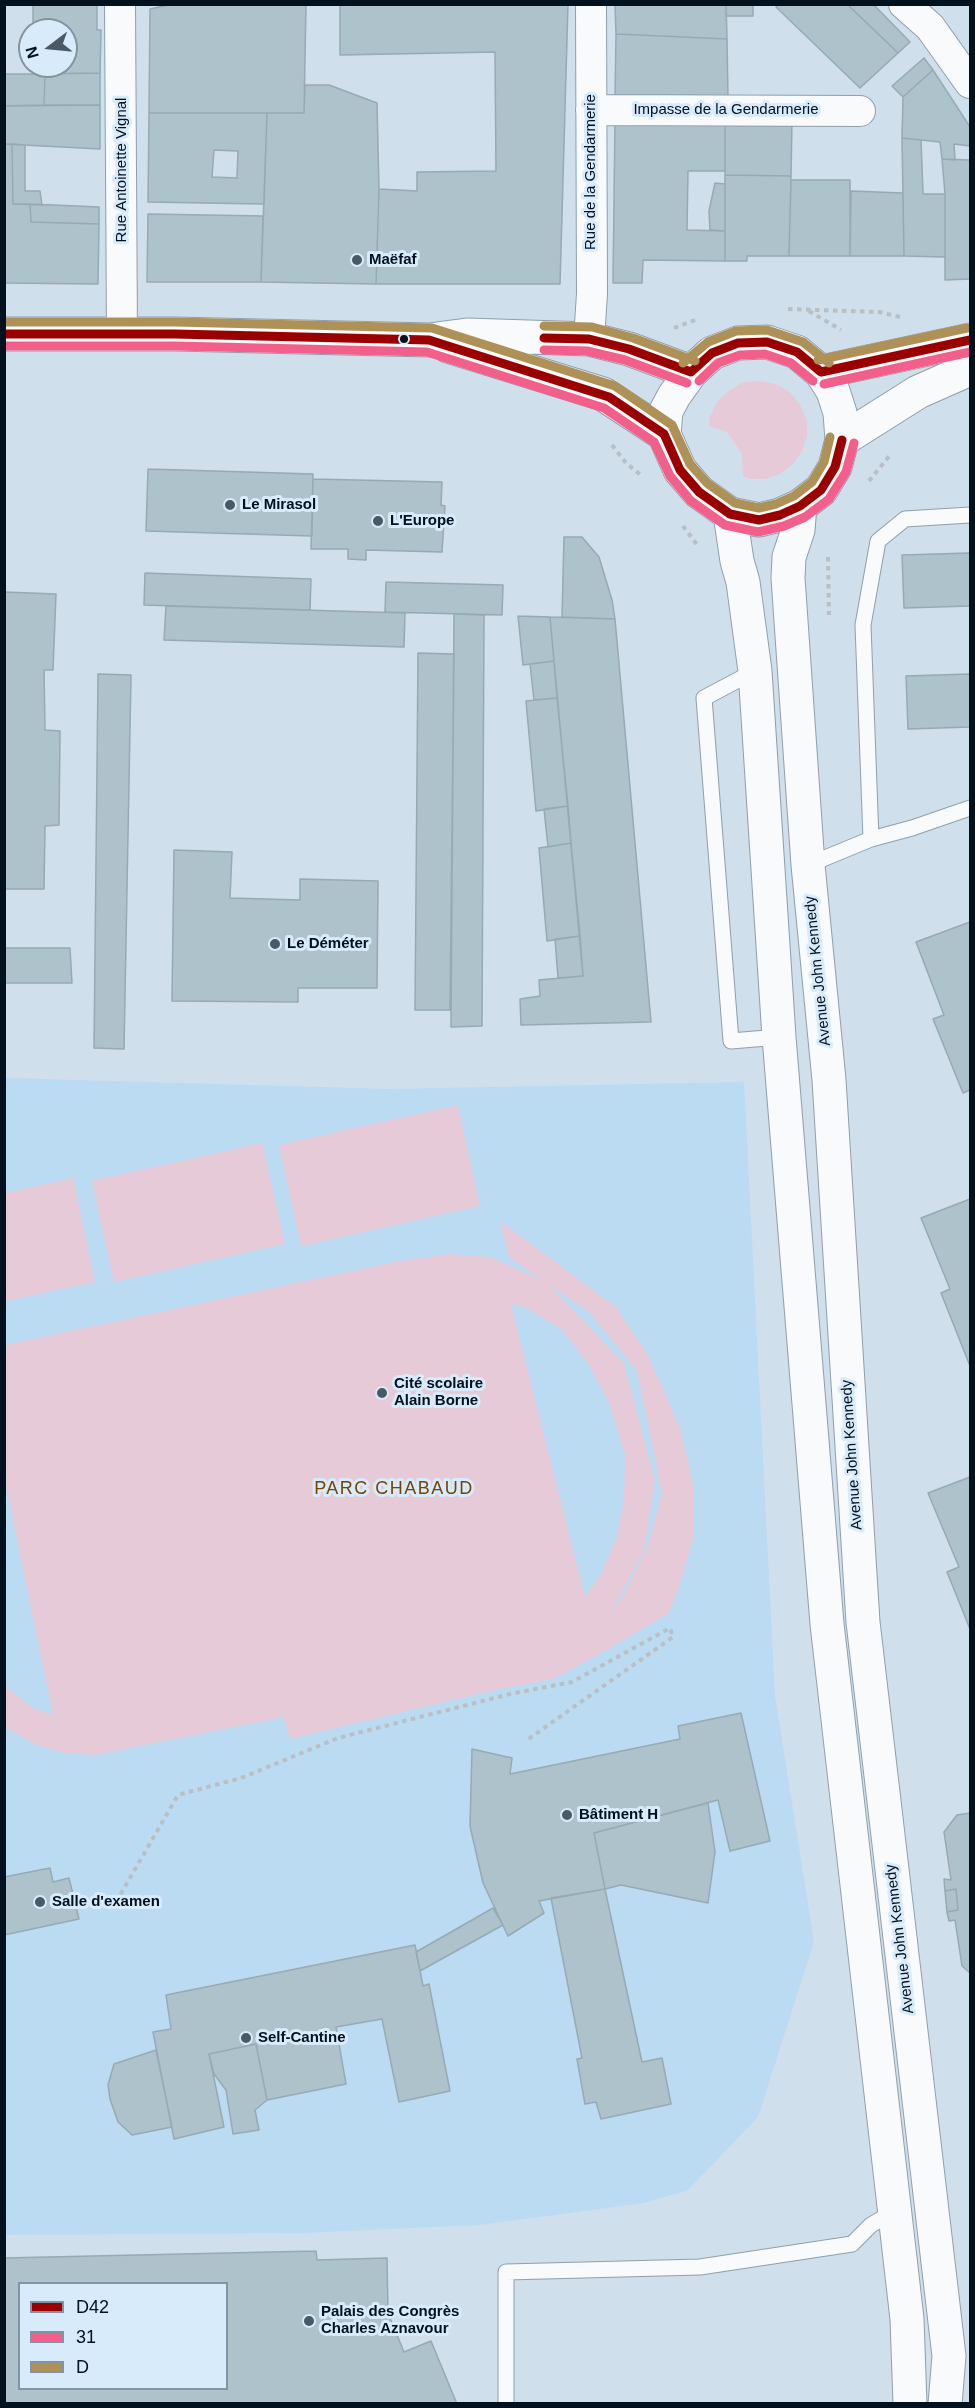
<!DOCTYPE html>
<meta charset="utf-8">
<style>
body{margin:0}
#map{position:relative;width:975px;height:2408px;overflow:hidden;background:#cfdfeb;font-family:Helvetica,sans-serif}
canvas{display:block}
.frame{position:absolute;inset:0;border:6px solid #01111e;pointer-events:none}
.legend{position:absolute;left:18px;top:2282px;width:210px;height:108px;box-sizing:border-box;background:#d8ebfb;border:2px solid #8294a3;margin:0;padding:8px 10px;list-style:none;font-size:18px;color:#01111e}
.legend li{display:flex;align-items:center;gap:12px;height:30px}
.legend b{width:30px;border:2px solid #8294a3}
.north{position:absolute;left:18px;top:18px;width:60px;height:60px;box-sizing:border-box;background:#d8ebfb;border:2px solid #8294a3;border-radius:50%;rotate:254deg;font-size:16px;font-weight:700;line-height:24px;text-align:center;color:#01111e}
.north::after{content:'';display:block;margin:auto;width:21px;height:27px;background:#495966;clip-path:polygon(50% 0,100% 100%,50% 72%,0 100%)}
</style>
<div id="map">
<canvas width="975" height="2408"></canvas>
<div class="frame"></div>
<ul class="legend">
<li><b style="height:8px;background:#9b0000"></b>D42</li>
<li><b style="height:8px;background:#f35f8b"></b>31</li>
<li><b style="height:8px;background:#ae9156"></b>D</li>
</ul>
<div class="north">N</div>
</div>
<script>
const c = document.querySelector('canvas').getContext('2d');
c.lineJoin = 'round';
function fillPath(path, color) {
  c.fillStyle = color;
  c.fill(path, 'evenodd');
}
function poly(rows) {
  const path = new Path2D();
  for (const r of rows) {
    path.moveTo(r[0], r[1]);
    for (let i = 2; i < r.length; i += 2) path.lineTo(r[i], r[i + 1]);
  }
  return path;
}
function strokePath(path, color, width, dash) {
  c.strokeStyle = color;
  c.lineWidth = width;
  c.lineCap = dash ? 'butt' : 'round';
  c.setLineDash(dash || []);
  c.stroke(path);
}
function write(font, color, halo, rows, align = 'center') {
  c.font = font + ' Helvetica,sans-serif';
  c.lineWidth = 6;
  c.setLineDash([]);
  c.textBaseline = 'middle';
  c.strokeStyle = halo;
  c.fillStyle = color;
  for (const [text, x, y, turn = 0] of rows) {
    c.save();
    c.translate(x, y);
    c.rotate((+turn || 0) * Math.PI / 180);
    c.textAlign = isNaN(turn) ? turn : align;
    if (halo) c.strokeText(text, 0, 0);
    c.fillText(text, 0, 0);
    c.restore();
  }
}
fillPath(poly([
 [5,1078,391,1089,744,1082,775,1696,814,1942,758,2117,688,2190,644,2203,479,2225,304,2233,5,2235]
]), '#bbdbf3');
fillPath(poly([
 [760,381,776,384,790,392,800,405,807,420,807,436,802,451,793,464,780,474,765,479,749,479,743,476,742,454,727,432,709,426,710,416,718,401,730,390,744,382],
 [458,1105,480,1206,301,1246,279,1145],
 [262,1143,285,1244,114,1282,92,1181],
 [73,1178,95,1282,5,1301,5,1193],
 [500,1221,616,1307,648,1355,680,1428,694,1489,694,1534,683,1575,669,1613,610,1648,553,1679,490,1691,290,1739,284,1717,95,1755,66,1753,34,1744,5,1727,5,1686,33,1708,53,1715,5,1480,5,1345,400,1261,449,1254,491,1257,543,1281,509,1257],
 [549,1285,589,1312,637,1371,662,1493,647,1548,624,1594,609,1616,644,1551,655,1481,624,1363],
 [511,1304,525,1307,561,1329,588,1363,609,1402,625,1454,624,1499,617,1537,601,1574,585,1597]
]), '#e7cad8');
const building = poly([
 [33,4,97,4,97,30,101,30,100,73,33,74,33,66,66,66,66,30,33,30,33,4],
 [173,4,306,4,304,113,149,113,150,9,173,4],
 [340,4,568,4,560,284,376,284,379,189,417,191,417,172,496,171,495,52,340,55,340,4],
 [615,4,726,4,727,39,616,34,615,4],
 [726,4,753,4,753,16,726,16,726,4],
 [779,4,847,4,898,53,860,88,776,7,779,4],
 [847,4,873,4,910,42,898,53,847,4],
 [616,34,727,39,728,99,615,97,616,34],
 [924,58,933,70,903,97,892,86,924,58],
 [933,70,970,127,970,146,954,144,955,160,942,159,940,142,902,138,903,97,933,70],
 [100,73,100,105,44,105,45,74,100,73],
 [4,74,45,74,44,105,4,106,4,74],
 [305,85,329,85,377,103,379,189,376,284,261,282,267,113,304,113,305,85],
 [100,105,100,149,4,144,4,106,100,105],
 [149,113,267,113,264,204,148,202,149,113],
 [214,150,238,151,237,178,212,177,214,150],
 [615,120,725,120,725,171,688,171,687,230,725,231,725,261,643,260,642,283,613,283,615,120],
 [725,120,792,120,791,176,725,175,725,120],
 [902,138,921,140,923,194,945,194,945,257,904,256,902,138],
 [4,144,12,144,13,204,30,204,31,222,99,224,98,284,4,283,4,144],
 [12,144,25,145,25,191,40,191,42,205,13,204,12,144],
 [942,159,970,160,970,279,945,280,945,194,942,159],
 [725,175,791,176,789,256,747,256,747,261,725,261,725,175],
 [791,180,850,180,850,256,789,256,791,180],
 [715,183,725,184,725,231,710,230,709,211,715,183],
 [851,191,903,193,904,256,850,256,851,191],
 [30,204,99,207,99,224,31,222,30,204],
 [148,214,263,216,261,282,147,282,148,214],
 [148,469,313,474,312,536,146,531,148,469],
 [313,479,442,482,441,505,445,506,442,552,366,550,366,560,348,559,348,549,311,549,313,479],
 [564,537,582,537,599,557,612,600,615,619,562,617,564,537],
 [970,553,970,606,904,608,902,555,970,553],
 [145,573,311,579,310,610,144,605,145,573],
 [386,582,503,585,502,615,385,612,386,582],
 [4,592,56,594,53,670,44,670,45,730,60,731,59,825,45,826,44,889,4,889,4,592],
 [166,606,405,613,404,647,164,640,166,606],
 [454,614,484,615,482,1026,451,1027,454,614],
 [518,616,550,617,554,661,523,665,518,616],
 [550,617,615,619,651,1022,521,1025,520,999,540,996,539,980,583,976,550,617],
 [418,653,454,654,450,1010,415,1010,418,653],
 [554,661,557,698,534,700,530,664,554,661],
 [98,674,131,675,124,1049,94,1048,98,674],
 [970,674,970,727,908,729,906,676,970,674],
 [557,698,568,806,536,811,526,701,557,698],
 [568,806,571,843,548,847,544,809,568,806],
 [571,843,580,936,547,941,539,848,571,843],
 [174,850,232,852,230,898,300,900,300,879,378,881,377,988,298,988,298,1002,172,1001,174,850],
 [970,922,970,1090,963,1093,933,1019,944,1015,916,942,970,922],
 [580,936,583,976,558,978,555,939,580,936],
 [4,948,70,948,72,983,4,983,4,948],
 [970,1199,970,1366,941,1293,950,1289,921,1218,970,1199],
 [970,1477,970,1629,947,1572,959,1567,928,1493,970,1477],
 [741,1713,770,1841,730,1851,718,1800,594,1833,605,1889,539,1901,544,1913,508,1936,483,1883,470,1826,472,1749,512,1758,510,1774,680,1739,678,1726,741,1713],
 [708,1803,715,1852,708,1903,621,1885,605,1889,594,1833,708,1803],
 [970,1813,970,1973,962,1966,955,1920,949,1921,947,1912,958,1910,956,1889,945,1891,944,1879,951,1880,944,1832,957,1815,970,1813],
 [50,1868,53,1882,69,1878,79,1919,4,1935,4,1877,50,1868],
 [605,1889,642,2062,662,2058,671,2104,601,2119,596,2102,585,2104,577,2059,582,2058,551,1898,605,1889],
 [956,1889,958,1910,947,1912,945,1891,956,1889],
 [493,1908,503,1925,420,1971,416,1952,493,1908],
 [415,1945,423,1986,429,1984,450,2091,399,2102,382,2019,336,2027,346,2084,267,2100,256,2044,209,2054,224,2127,174,2139,153,2032,171,2029,166,1995,415,1945],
 [256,2044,267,2100,255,2110,259,2130,233,2134,226,2090,214,2074,209,2054,256,2044],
 [156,2050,172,2127,132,2135,118,2122,110,2099,108,2085,114,2064,156,2050],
 [316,2251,317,2260,387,2258,388,2313,404,2352,431,2341,457,2404,4,2404,4,2258,316,2251],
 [20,2284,226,2284,226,2388,20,2388,20,2284]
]);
fillPath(building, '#aec2cc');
strokePath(building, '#96aab3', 1.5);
const service = poly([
 [755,671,704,698,731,1041,779,1037],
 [871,839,863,625,878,541,905,519,970,515],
 [808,865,871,839,912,828,970,808],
 [506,2404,506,2272,700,2267,852,2244,871,2225,883,2218,895,2217]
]);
const minor = poly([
 [120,4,122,335],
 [904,4,930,27,970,83],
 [591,110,860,111],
 [589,339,592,294,591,4]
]);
const secondary = poly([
 [4,334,175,334,429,340,467,335,589,339,629,349,691,372],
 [767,342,797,352,821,372,833,391,840,413,842,440,835,467,821,490,800,506,780,515,759,520,730,514,699,492,680,470,664,434,666,411,674,396,691,372,712,353,738,343,767,342],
 [448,346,603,394,664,434],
 [821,372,970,340],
 [842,440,918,392,970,369],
 [800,506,798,530,789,557,788,578,808,865,829,1080,863,1622,949,2356,945,2404],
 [730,514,737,561,743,582,755,671,779,1037,827,1624,907,2319,910,2404]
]);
strokePath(service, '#8f9fab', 17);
strokePath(minor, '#8f9fab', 32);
strokePath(secondary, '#8f9fab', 35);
strokePath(poly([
 [788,309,879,312,900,317],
 [809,311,841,330],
 [674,328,695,320],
 [612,445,626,463,642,476],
 [869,481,891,454],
 [683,526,698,546],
 [828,557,829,615],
 [116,1902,178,1795,241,1778,338,1738,510,1694,572,1682,670,1628,673,1637,527,1740]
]), '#b9bfc4', 4, [4.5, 4.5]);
strokePath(service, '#f8fafc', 15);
strokePath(minor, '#f8fafc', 30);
strokePath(secondary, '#f8fafc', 33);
strokePath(poly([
 [4,334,175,334,429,340,609,397,664,434,680,470,699,492,730,514,759,520,780,515,800,506,821,490,835,467,842,440],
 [544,338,589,339,629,349,691,372],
 [691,372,712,353,738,343,767,342,797,352,821,372],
 [821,372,970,340]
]), '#9b0000', 9);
strokePath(poly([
 [4,346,175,346,427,352,604,408,654,442,670,476,691,501,725,525,758,532,784,526,805,517,829,499,846,472,854,443],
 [544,350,587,351,625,360,687,383],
 [699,381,718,363,740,355,765,354,791,363,813,381],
 [824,384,970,352]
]), '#f35f8b', 9);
strokePath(poly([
 [4,322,175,322,432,328,615,386,672,425,690,464,707,483,735,503,759,508,776,504,794,496,812,482,824,462,830,437],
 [544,326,592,327,633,338,695,361],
 [818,360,967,328],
 [683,363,708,342,736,331,767,330,803,342,829,363]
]), '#ae9156', 9);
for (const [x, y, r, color] of [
 [357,260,6,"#495966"],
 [404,339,5,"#01111e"],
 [230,505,6,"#495966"],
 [378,521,6,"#495966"],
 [275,944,6,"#495966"],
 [382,1393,6,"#495966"],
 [567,1815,6,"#495966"],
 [40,1902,6,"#495966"],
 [246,2038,6,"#495966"],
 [309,2321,6,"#495966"]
]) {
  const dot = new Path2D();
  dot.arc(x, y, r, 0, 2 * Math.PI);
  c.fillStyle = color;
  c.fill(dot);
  strokePath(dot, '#d8ebfb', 2);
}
write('15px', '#01111e', '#d8ebfb', [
 ["Impasse de la Gendarmerie",726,110],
 ["Rue Antoinette Vignal",122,170,-90],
 ["Rue de la Gendarmerie",591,172,-90],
 ["Avenue John Kennedy",818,971,-96],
 ["Avenue John Kennedy",852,1455,-94],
 ["Avenue John Kennedy",900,1939,-97]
]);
write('bold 15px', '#01111e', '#d8ebfb', [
 ["Maëfaf",369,260],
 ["Le Mirasol",242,505],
 ["L'Europe",390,521],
 ["Le Déméter",287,944],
 ["Cité scolaire",394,1384],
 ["Alain Borne",394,1401],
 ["Bâtiment H",579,1815],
 ["Salle d'examen",52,1902],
 ["Self-Cantine",258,2038],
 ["Palais des Congrès",321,2312],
 ["Charles Aznavour",321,2329]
], 'left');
c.letterSpacing = '1.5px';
write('18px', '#774300', '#d8ebfb', [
 ["PARC CHABAUD",394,1489]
]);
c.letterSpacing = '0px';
</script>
